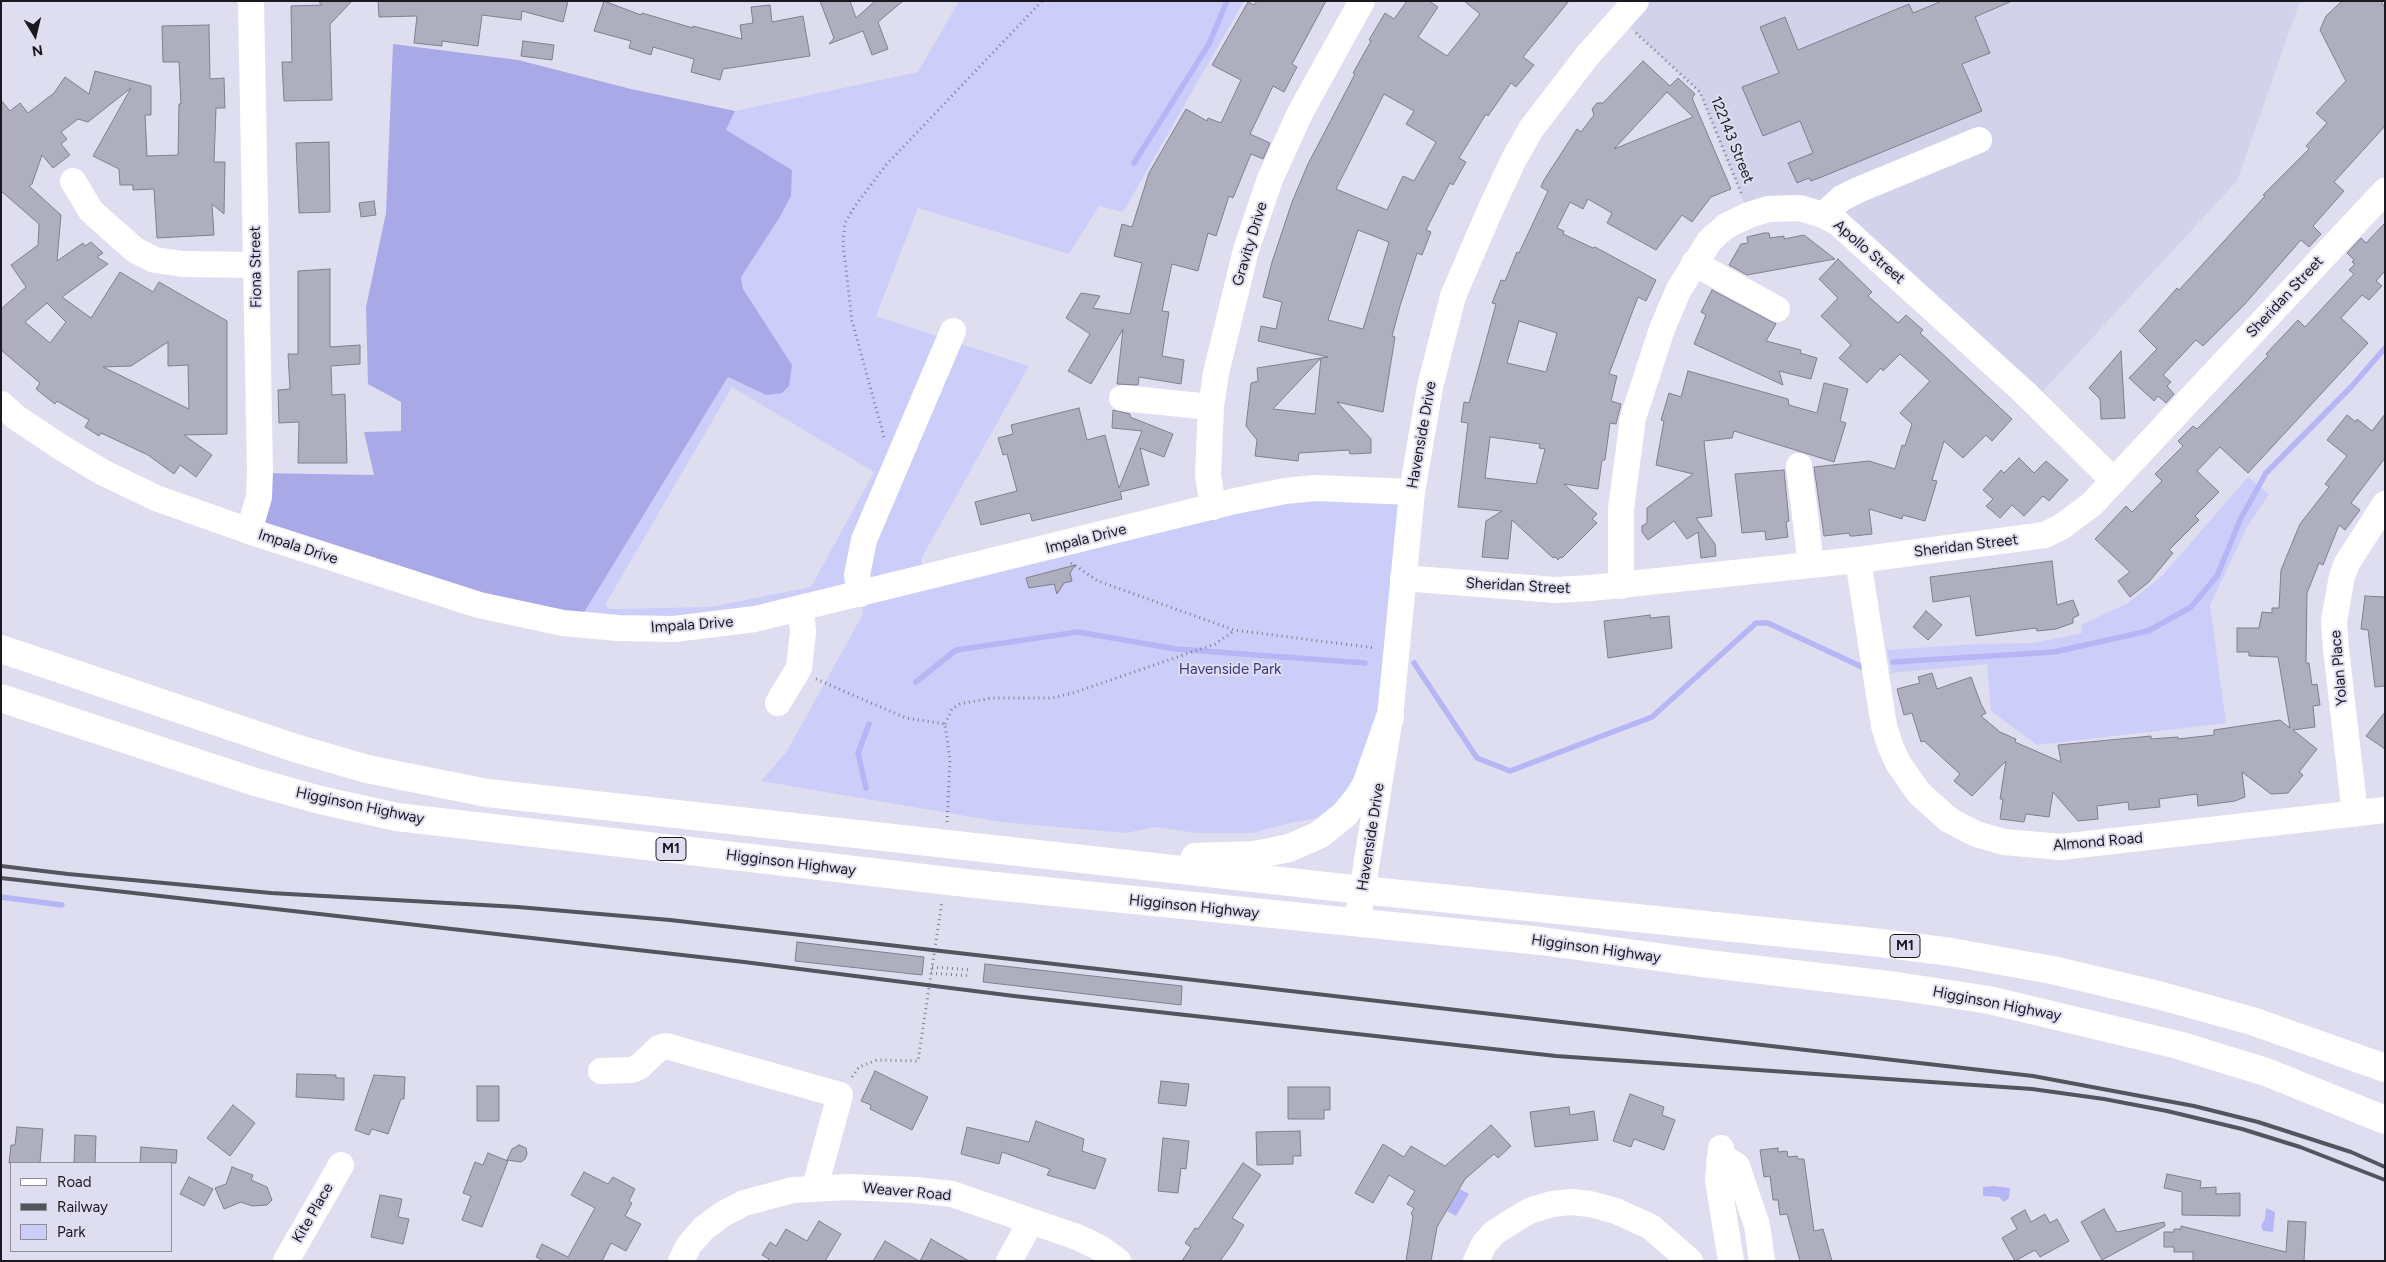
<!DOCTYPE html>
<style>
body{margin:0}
#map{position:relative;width:2386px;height:1262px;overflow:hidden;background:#dedef0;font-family:Figtree,sans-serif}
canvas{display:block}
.frame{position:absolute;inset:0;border:2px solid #19191f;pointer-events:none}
.legend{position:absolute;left:10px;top:1162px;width:162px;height:90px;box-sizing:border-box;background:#dedef0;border:1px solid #8f8f9c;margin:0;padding:6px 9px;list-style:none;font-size:15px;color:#19191f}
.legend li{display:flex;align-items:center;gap:10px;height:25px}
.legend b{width:25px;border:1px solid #8f8f9c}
.north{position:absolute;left:10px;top:10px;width:50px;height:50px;-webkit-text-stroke:4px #dedef0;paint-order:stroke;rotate:171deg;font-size:14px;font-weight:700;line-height:20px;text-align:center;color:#19191f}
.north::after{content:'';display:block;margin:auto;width:18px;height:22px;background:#19191f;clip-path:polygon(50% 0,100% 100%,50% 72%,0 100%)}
</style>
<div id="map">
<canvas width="2386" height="1262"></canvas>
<div class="frame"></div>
<ul class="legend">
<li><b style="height:6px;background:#fff"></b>Road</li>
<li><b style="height:6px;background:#54545e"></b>Railway</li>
<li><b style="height:14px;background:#cdcdf9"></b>Park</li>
</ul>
<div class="north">N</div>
</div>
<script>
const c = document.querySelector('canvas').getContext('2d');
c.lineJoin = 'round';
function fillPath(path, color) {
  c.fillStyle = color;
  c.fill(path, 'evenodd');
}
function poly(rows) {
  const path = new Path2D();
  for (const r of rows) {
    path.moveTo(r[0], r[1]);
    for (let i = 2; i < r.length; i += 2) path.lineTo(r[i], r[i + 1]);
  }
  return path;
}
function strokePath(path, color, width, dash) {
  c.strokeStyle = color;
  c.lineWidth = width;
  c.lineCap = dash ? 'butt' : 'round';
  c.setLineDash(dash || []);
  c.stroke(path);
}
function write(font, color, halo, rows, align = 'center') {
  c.font = font + ' Figtree,sans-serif';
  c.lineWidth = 4;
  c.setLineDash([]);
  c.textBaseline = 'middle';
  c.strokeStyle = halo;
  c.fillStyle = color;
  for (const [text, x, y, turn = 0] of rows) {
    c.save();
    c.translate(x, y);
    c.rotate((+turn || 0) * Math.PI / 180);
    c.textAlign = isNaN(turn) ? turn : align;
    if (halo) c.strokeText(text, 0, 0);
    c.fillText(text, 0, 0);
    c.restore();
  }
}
fillPath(poly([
 [1637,1,2300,1,2237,181,2033,402,1837,223,1749,215,1699,92,1619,18]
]), '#d2d2eb');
fillPath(poly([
 [959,1,1244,1,1123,212,1099,206,1069,254,918,208,876,316,1029,366,921,559,925,577,1235,501,1412,492,1389,715,1342,814,1290,823,1252,833,1197,833,1155,827,1126,833,1001,822,761,781,787,751,863,614,861,593,801,609,577,624,728,377,766,395,741,277,778,220,726,130,735,111,918,72],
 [732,387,874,472,811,587,710,607,609,609,605,605],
 [2248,477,2269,494,2247,527,2210,605,2226,723,2037,745,1991,711,1987,664,1891,673,1887,650,1978,644,2034,643,2082,633,2081,625,2128,603,2162,576]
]), '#cdcdf9');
fillPath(poly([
 [393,44,518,60,631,89,735,111,726,130,792,170,791,196,778,220,741,277,743,289,792,365,789,386,782,393,766,395,728,377,577,624,250,532,260,473,374,475,364,432,401,431,401,402,368,384,366,307,386,213]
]), '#aaa9e8');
fillPath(poly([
 [1994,1186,2010,1188,2009,1198,2004,1202,1999,1197,1983,1196,1983,1187],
 [1460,1189,1469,1194,1456,1216,1447,1211],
 [2266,1208,2275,1212,2273,1232,2263,1231,2261,1226,2265,1219]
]), '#b6b5f5');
strokePath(poly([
 [1134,163,1209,44,1227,1],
 [1893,662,2054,652,2148,631,2191,607,2217,576,2240,520,2266,473,2352,386,2385,348],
 [1414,663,1477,758,1510,771,1652,717,1756,623,1768,623,1862,667],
 [916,682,956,650,1078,632,1176,649,1365,663],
 [866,788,858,753,869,724],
 [1,897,62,905]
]), '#b6b5f5', 5.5);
const building = poly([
 [318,1,352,1,330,24,332,100,284,101,282,62,292,62,291,6,322,5,318,1],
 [378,1,568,1,563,22,522,11,521,20,482,15,478,46,442,41,442,46,414,43,417,16,379,17,378,1],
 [604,1,641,15,642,13,693,28,693,26,742,39,740,25,753,23,751,7,770,5,772,22,803,16,810,56,723,69,720,80,691,72,694,59,653,47,651,55,629,48,631,41,594,31,604,1],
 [820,1,850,1,856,18,875,1,903,1,878,22,888,49,872,55,863,31,829,44,834,38,820,1],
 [1257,1,1326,1,1292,64,1297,67,1284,92,1273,86,1250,134,1270,143,1263,159,1251,154,1233,198,1229,196,1216,236,1208,233,1198,271,1172,264,1162,311,1169,312,1162,356,1184,360,1181,384,1139,377,1138,385,1117,384,1123,329,1091,384,1068,371,1090,334,1066,318,1081,293,1100,296,1093,308,1130,314,1142,263,1114,256,1122,224,1132,227,1149,173,1186,109,1207,121,1208,118,1221,123,1241,80,1212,65,1248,2,1254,5,1257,1],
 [1407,1,1429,1,1438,7,1418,37,1447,56,1480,14,1464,1,1569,1,1523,57,1534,65,1516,87,1511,83,1488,116,1486,114,1459,158,1466,162,1453,185,1450,183,1426,230,1431,232,1422,255,1417,253,1400,306,1392,336,1395,337,1383,412,1337,402,1371,439,1371,453,1350,454,1349,450,1299,453,1298,461,1255,456,1257,440,1246,426,1251,383,1258,381,1257,368,1321,358,1273,409,1315,414,1321,358,1328,357,1258,341,1261,326,1276,329,1282,302,1263,297,1272,262,1292,202,1308,164,1355,74,1353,73,1371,41,1369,40,1385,13,1394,19,1407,1],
 [1384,94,1414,111,1406,124,1436,142,1414,181,1403,176,1387,210,1336,189,1384,94],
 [1358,230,1389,242,1363,329,1328,320,1358,230],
 [1942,1,2012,1,1975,17,1990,53,1962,64,1982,111,1824,176,1811,181,1809,178,1797,183,1788,163,1813,153,1800,121,1763,136,1742,87,1779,73,1760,27,1785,17,1798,50,1909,4,1913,13,1942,1],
 [2342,1,2381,1,2385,8,2385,126,2334,182,2344,191,2313,226,2321,234,2309,247,2301,240,2244,305,2203,346,2196,340,2163,375,2171,382,2167,386,2174,394,2166,403,2158,396,2154,401,2129,378,2157,349,2139,331,2177,288,2179,290,2214,252,2265,196,2263,195,2309,149,2306,146,2327,123,2316,113,2346,81,2320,30,2326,16,2342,1],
 [209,25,210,79,224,78,225,108,216,108,214,162,225,162,224,214,212,204,214,235,157,238,154,189,133,190,133,185,120,185,119,169,93,156,131,88,88,122,78,119,61,132,67,139,61,144,70,155,53,168,42,155,32,184,29,186,61,215,57,261,83,243,85,246,91,242,103,253,97,257,108,264,62,297,91,318,120,272,153,292,159,282,227,321,227,434,184,435,212,455,196,477,180,465,174,474,148,455,101,433,99,436,85,427,89,420,57,401,55,404,36,389,40,383,1,350,1,309,26,287,11,265,38,245,39,224,1,191,1,100,10,111,20,103,28,113,54,93,65,77,89,94,95,71,151,86,151,115,145,115,147,156,178,155,179,104,181,104,179,62,163,62,162,26,209,25],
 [47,303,66,322,50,343,25,322,47,303],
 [168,342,168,366,188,365,189,409,103,367,131,366,168,342],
 [523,41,554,45,552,60,521,56,523,41],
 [1643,61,1670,86,1678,78,1695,94,1692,98,1731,189,1711,197,1692,222,1682,215,1656,250,1607,223,1612,213,1588,199,1583,209,1570,202,1557,228,1564,231,1563,234,1593,248,1595,247,1656,280,1646,301,1638,297,1609,374,1617,376,1611,401,1621,404,1616,424,1610,423,1605,460,1602,460,1598,489,1564,484,1597,514,1592,519,1597,523,1562,558,1560,557,1558,560,1555,557,1553,558,1512,520,1508,559,1482,557,1486,521,1502,511,1458,507,1468,423,1461,422,1464,402,1469,403,1496,304,1492,303,1501,280,1505,281,1517,252,1519,253,1548,191,1541,187,1544,180,1577,129,1581,132,1594,115,1592,109,1597,103,1603,103,1643,61],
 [1667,92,1693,117,1614,149,1667,92],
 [1519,321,1557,333,1546,372,1507,363,1519,321],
 [1490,437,1540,444,1539,448,1545,449,1536,484,1485,478,1490,437],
 [329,142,330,212,299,213,296,143,329,142],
 [374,201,376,215,361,217,359,203,374,201],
 [2385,223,2385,271,2376,281,2382,286,2369,300,2362,295,2341,318,2368,343,2248,473,2220,447,2197,471,2219,492,2195,516,2199,520,2169,550,2173,553,2149,582,2130,597,2118,581,2130,572,2095,539,2126,506,2132,512,2162,481,2155,474,2183,446,2178,441,2193,426,2197,429,2214,412,2268,356,2266,354,2298,320,2305,327,2354,274,2349,270,2355,264,2352,262,2354,260,2347,253,2361,238,2366,243,2385,223],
 [1764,233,1769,233,1770,238,1784,236,1784,239,1804,235,1835,259,1747,275,1729,265,1741,244,1748,243,1747,237,1764,233],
 [1838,259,1872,292,1868,296,1898,323,1906,315,1923,330,1920,333,2012,419,1992,441,1986,435,1963,458,1944,441,1932,480,1937,481,1925,521,1903,515,1902,519,1869,509,1872,534,1854,536,1850,536,1849,533,1824,536,1814,467,1869,461,1895,469,1902,445,1905,446,1912,424,1900,413,1930,381,1900,354,1883,371,1881,368,1867,383,1839,358,1851,345,1821,316,1838,298,1819,279,1838,259],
 [330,269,330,347,360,345,360,364,331,366,332,395,345,394,347,463,298,463,299,422,279,423,278,390,290,389,288,354,298,354,298,271,330,269],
 [1712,290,1776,324,1766,341,1801,350,1800,353,1817,358,1811,379,1779,371,1783,385,1694,344,1706,315,1701,312,1712,290],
 [2121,351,2125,418,2101,419,2100,399,2089,388,2121,351],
 [1688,371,1788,399,1789,405,1817,413,1824,383,1848,389,1840,421,1846,423,1834,462,1734,431,1732,438,1704,441,1712,516,1696,518,1715,544,1716,556,1701,558,1698,532,1687,539,1674,521,1648,540,1642,532,1642,526,1647,523,1647,508,1693,474,1656,465,1664,421,1661,420,1669,393,1681,397,1688,371],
 [1079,408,1087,440,1105,435,1119,488,1142,431,1112,428,1113,410,1130,414,1130,417,1173,434,1164,457,1140,448,1149,485,1120,492,1122,499,1062,514,1032,521,1030,513,981,525,975,502,1017,491,1007,454,1003,455,998,438,1013,434,1011,425,1079,408],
 [2385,414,2385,458,2351,503,2360,510,2345,530,2339,525,2323,565,2319,563,2307,593,2306,663,2309,663,2312,685,2317,684,2320,705,2313,706,2315,727,2293,730,2317,749,2299,772,2303,775,2288,793,2271,794,2242,772,2245,797,2235,801,2198,806,2197,794,2159,799,2160,807,2129,810,2128,802,2097,806,2098,819,2078,821,2053,792,2049,817,2026,814,2024,822,2000,819,2003,799,2000,799,2006,761,1972,796,1954,781,1960,774,1924,741,1921,742,1912,713,1904,715,1897,689,1920,683,1918,677,1932,673,1937,689,1971,677,1981,704,1986,713,1981,716,2000,732,2016,739,2015,742,2061,762,2058,745,2151,736,2151,739,2178,737,2178,739,2214,735,2214,730,2280,720,2290,728,2278,657,2249,656,2249,652,2237,652,2237,628,2259,628,2262,612,2272,613,2272,608,2279,608,2281,570,2300,524,2329,487,2325,484,2347,456,2327,440,2347,415,2356,422,2357,419,2372,431,2385,414],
 [2019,458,2034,473,2046,461,2068,480,2049,501,2043,496,2024,516,2012,505,2000,518,1986,506,1993,499,1983,490,2001,470,2004,473,2019,458],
 [1784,470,1789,521,1786,522,1788,537,1766,540,1765,531,1742,533,1735,474,1784,470],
 [2052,561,2057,605,2073,600,2079,615,2073,618,2073,623,2056,629,2037,631,2036,628,1976,636,1970,596,1933,602,1930,577,2052,561],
 [1075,565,1070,573,1072,581,1064,583,1057,594,1054,584,1029,588,1026,578,1075,565],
 [2365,596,2385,597,2385,686,2375,687,2368,630,2361,629,2365,596],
 [1926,611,1942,625,1928,640,1913,627,1926,611],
 [1650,615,1650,618,1669,616,1672,648,1608,658,1604,621,1650,615],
 [2385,712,2385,749,2366,736,2385,712],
 [797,942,924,957,922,975,795,961,797,942],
 [985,964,1182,986,1181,1005,983,982,985,964],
 [875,1071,928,1097,912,1130,870,1109,871,1105,861,1101,875,1071],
 [297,1074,336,1075,336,1078,344,1078,344,1100,296,1097,297,1074],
 [374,1075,405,1077,404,1099,401,1099,388,1134,372,1129,369,1135,355,1130,374,1075],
 [1161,1081,1189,1084,1186,1106,1158,1103,1161,1081],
 [477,1086,499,1086,499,1121,477,1121,477,1086],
 [1288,1087,1330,1087,1330,1110,1324,1110,1324,1119,1288,1119,1288,1087],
 [1630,1094,1664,1107,1662,1115,1675,1120,1664,1150,1634,1139,1631,1147,1613,1141,1630,1094],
 [233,1105,255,1123,230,1156,207,1138,233,1105],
 [1569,1107,1570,1115,1594,1111,1598,1140,1535,1147,1530,1112,1569,1107],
 [1036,1121,1084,1139,1082,1151,1106,1159,1095,1189,1047,1175,1050,1169,1002,1152,999,1164,961,1154,967,1127,1029,1142,1036,1121],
 [1491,1125,1511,1146,1498,1158,1494,1154,1465,1179,1437,1227,1431,1261,1406,1261,1413,1216,1411,1214,1414,1208,1407,1204,1415,1191,1389,1175,1373,1203,1355,1193,1383,1144,1404,1157,1411,1146,1445,1166,1491,1125],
 [17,1127,43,1129,40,1163,9,1163,11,1145,15,1145,17,1127],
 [1300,1131,1301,1156,1293,1156,1293,1164,1257,1165,1256,1132,1300,1131],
 [75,1135,96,1136,95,1163,74,1163,75,1135],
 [1163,1138,1189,1141,1186,1169,1181,1168,1178,1193,1158,1191,1163,1138],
 [519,1145,526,1148,527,1154,525,1159,521,1162,507,1160,512,1149,519,1145],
 [141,1147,177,1150,176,1163,140,1163,141,1147],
 [1778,1148,1778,1152,1787,1151,1788,1157,1797,1156,1798,1159,1804,1159,1814,1231,1823,1229,1832,1261,1800,1261,1787,1214,1780,1215,1778,1200,1773,1200,1770,1176,1764,1177,1760,1150,1778,1148],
 [488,1153,508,1161,482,1227,462,1220,471,1196,463,1193,475,1162,483,1165,488,1153],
 [1243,1163,1261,1175,1232,1218,1244,1225,1233,1243,1220,1261,1182,1261,1191,1247,1185,1243,1195,1228,1198,1229,1243,1163],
 [232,1167,253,1175,251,1180,267,1187,272,1200,267,1205,252,1206,241,1202,224,1209,215,1188,226,1184,232,1167],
 [584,1172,608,1184,613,1177,635,1189,629,1201,632,1203,625,1216,641,1224,626,1251,611,1243,602,1261,544,1261,536,1257,542,1244,568,1257,595,1208,571,1195,584,1172],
 [2167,1174,2201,1181,2200,1188,2216,1187,2216,1194,2240,1193,2240,1216,2182,1215,2182,1192,2164,1188,2167,1174],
 [189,1177,213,1189,204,1206,180,1194,189,1177],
 [380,1195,402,1199,398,1217,409,1219,403,1244,371,1237,380,1195],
 [2104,1209,2117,1232,2164,1222,2165,1226,2102,1260,2081,1222,2104,1209],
 [2025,1210,2031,1222,2045,1214,2050,1223,2057,1219,2069,1241,2040,1257,2035,1250,2015,1261,2002,1238,2017,1229,2011,1218,2025,1210],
 [819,1221,841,1234,825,1261,767,1261,769,1259,762,1255,770,1242,776,1246,786,1229,807,1241,819,1221],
 [2288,1221,2306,1222,2304,1261,2193,1261,2193,1252,2174,1252,2174,1247,2164,1247,2164,1232,2174,1232,2174,1229,2181,1229,2181,1226,2286,1252,2288,1221],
 [931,1239,969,1261,920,1261,931,1239],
 [885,1241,919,1261,873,1261,885,1241]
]);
fillPath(building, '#aeaebf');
strokePath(building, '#7e7f8f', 1);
strokePath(poly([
 [1636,33,1700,92,1742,195],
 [884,437,852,321,843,243,845,223,855,206,886,165,1042,1],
 [1071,563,1098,581,1234,630,1375,648],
 [816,679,906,718,945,724,950,760,947,823],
 [945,724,952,709,960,704,991,698,1052,698,1073,693,1215,644,1234,631],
 [932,967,971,970],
 [931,973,971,976],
 [852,1077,859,1067,877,1060,918,1061,942,901]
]), '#7e7e8b', 3, [1, 4]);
strokePath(poly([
 [73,181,91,211,135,250,155,260,183,264,256,265],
 [1823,215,1842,198,1858,190,1979,140],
 [1694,263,1777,309],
 [1122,398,1211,407],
 [1,404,17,418,62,448,102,472,156,498,249,531,479,605,563,623,618,628,674,629,755,619,1235,501,1285,491,1315,488,1412,492],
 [1799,466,1811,565],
 [1213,507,1208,475,1211,407,1216,373,1246,250,1270,179,1300,113,1362,1],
 [249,531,259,497,260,472,251,1],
 [1858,560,1884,726,1890,745,1898,763,1919,793,1949,820,1976,834,2004,842,2061,847,2385,810],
 [1403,578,1555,590,1591,588,1858,560,2045,535,2061,527,2092,504,2385,191],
 [1621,586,1621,509,1633,418,1662,329,1679,289,1710,240,1726,226,1749,215,1768,209,1800,208,1823,215,1838,223,2024,392,2114,481],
 [860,594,857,575,864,540,953,331],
 [778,703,799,668,803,632,801,610],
 [2355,814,2336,649,2334,621,2342,576,2347,563,2385,504],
 [1357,923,1390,717,1412,492,1430,387,1453,296,1492,206,1513,161,1531,129,1587,56,1636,1],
 [601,1071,631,1070,639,1067,659,1048,666,1046,840,1095,815,1187],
 [1721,1148,1718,1180,1731,1261],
 [1719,1162,1731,1162,1737,1166,1757,1225,1762,1261],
 [286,1261,341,1165],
 [681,1261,689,1245,704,1228,723,1214,744,1203,793,1190,848,1187,915,1190,952,1194,1077,1237,1100,1248,1118,1261],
 [1009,1261,1030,1223],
 [1476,1261,1484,1244,1495,1232,1529,1211,1552,1204,1571,1202,1590,1204,1616,1211,1651,1227,1690,1261]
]), '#fff', 26);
strokePath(poly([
 [1,649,295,748,367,769,487,793,1362,890,1872,942,1951,952,2052,970,2158,995,2252,1021,2385,1068],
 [1,698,252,781,320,800,397,817,975,884,1541,941,1701,963,1897,986,1989,1000,2178,1045,2266,1072,2385,1120],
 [1195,857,1255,855,1289,848,1319,835,1344,815,1358,798,1366,785,1390,717]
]), '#fff', 28);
strokePath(poly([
 [1,866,68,874,271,893,518,907,670,920,2033,1076,2194,1106,2258,1122,2351,1152,2385,1167],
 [1,878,744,962,1014,996,1556,1056,2032,1089,2104,1099,2167,1111,2242,1129,2300,1147,2385,1180]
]), '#54545e', 4);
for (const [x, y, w] of [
 [671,849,30],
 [1905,946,30]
]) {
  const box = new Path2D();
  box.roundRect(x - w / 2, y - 11.5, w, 23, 4);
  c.fillStyle = '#dedef0';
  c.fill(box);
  strokePath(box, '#19191f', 1);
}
write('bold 14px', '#19191f', null, [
 ["M1",671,849],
 ["M1",1905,946]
]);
write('15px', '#19191f', '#dedef0', [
 ["122143 Street",1732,140,68],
 ["Gravity Drive",1250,244,-73],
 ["Apollo Street",1869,252,41],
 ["Fiona Street",256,267,-91],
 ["Sheridan Street",2285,297,-47],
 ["Havenside Drive",1422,435,-80],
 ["Impala Drive",1086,539,-14],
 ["Sheridan Street",1966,546,-7],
 ["Impala Drive",298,547,18],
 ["Sheridan Street",1518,586,3],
 ["Impala Drive",692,625,-4],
 ["Yolan Place",2339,668,-95],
 ["Higginson Highway",360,806,12],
 ["Havenside Drive",1371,837,-81],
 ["Almond Road",2098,842,-5],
 ["Higginson Highway",791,863,7],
 ["Higginson Highway",1194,907,6],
 ["Higginson Highway",1596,949,8],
 ["Higginson Highway",1997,1004,11],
 ["Weaver Road",907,1192,5],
 ["Kite Place",313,1213,-60]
]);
write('15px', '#403781', '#dedef0', [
 ["Havenside Park",1230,670]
]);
</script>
